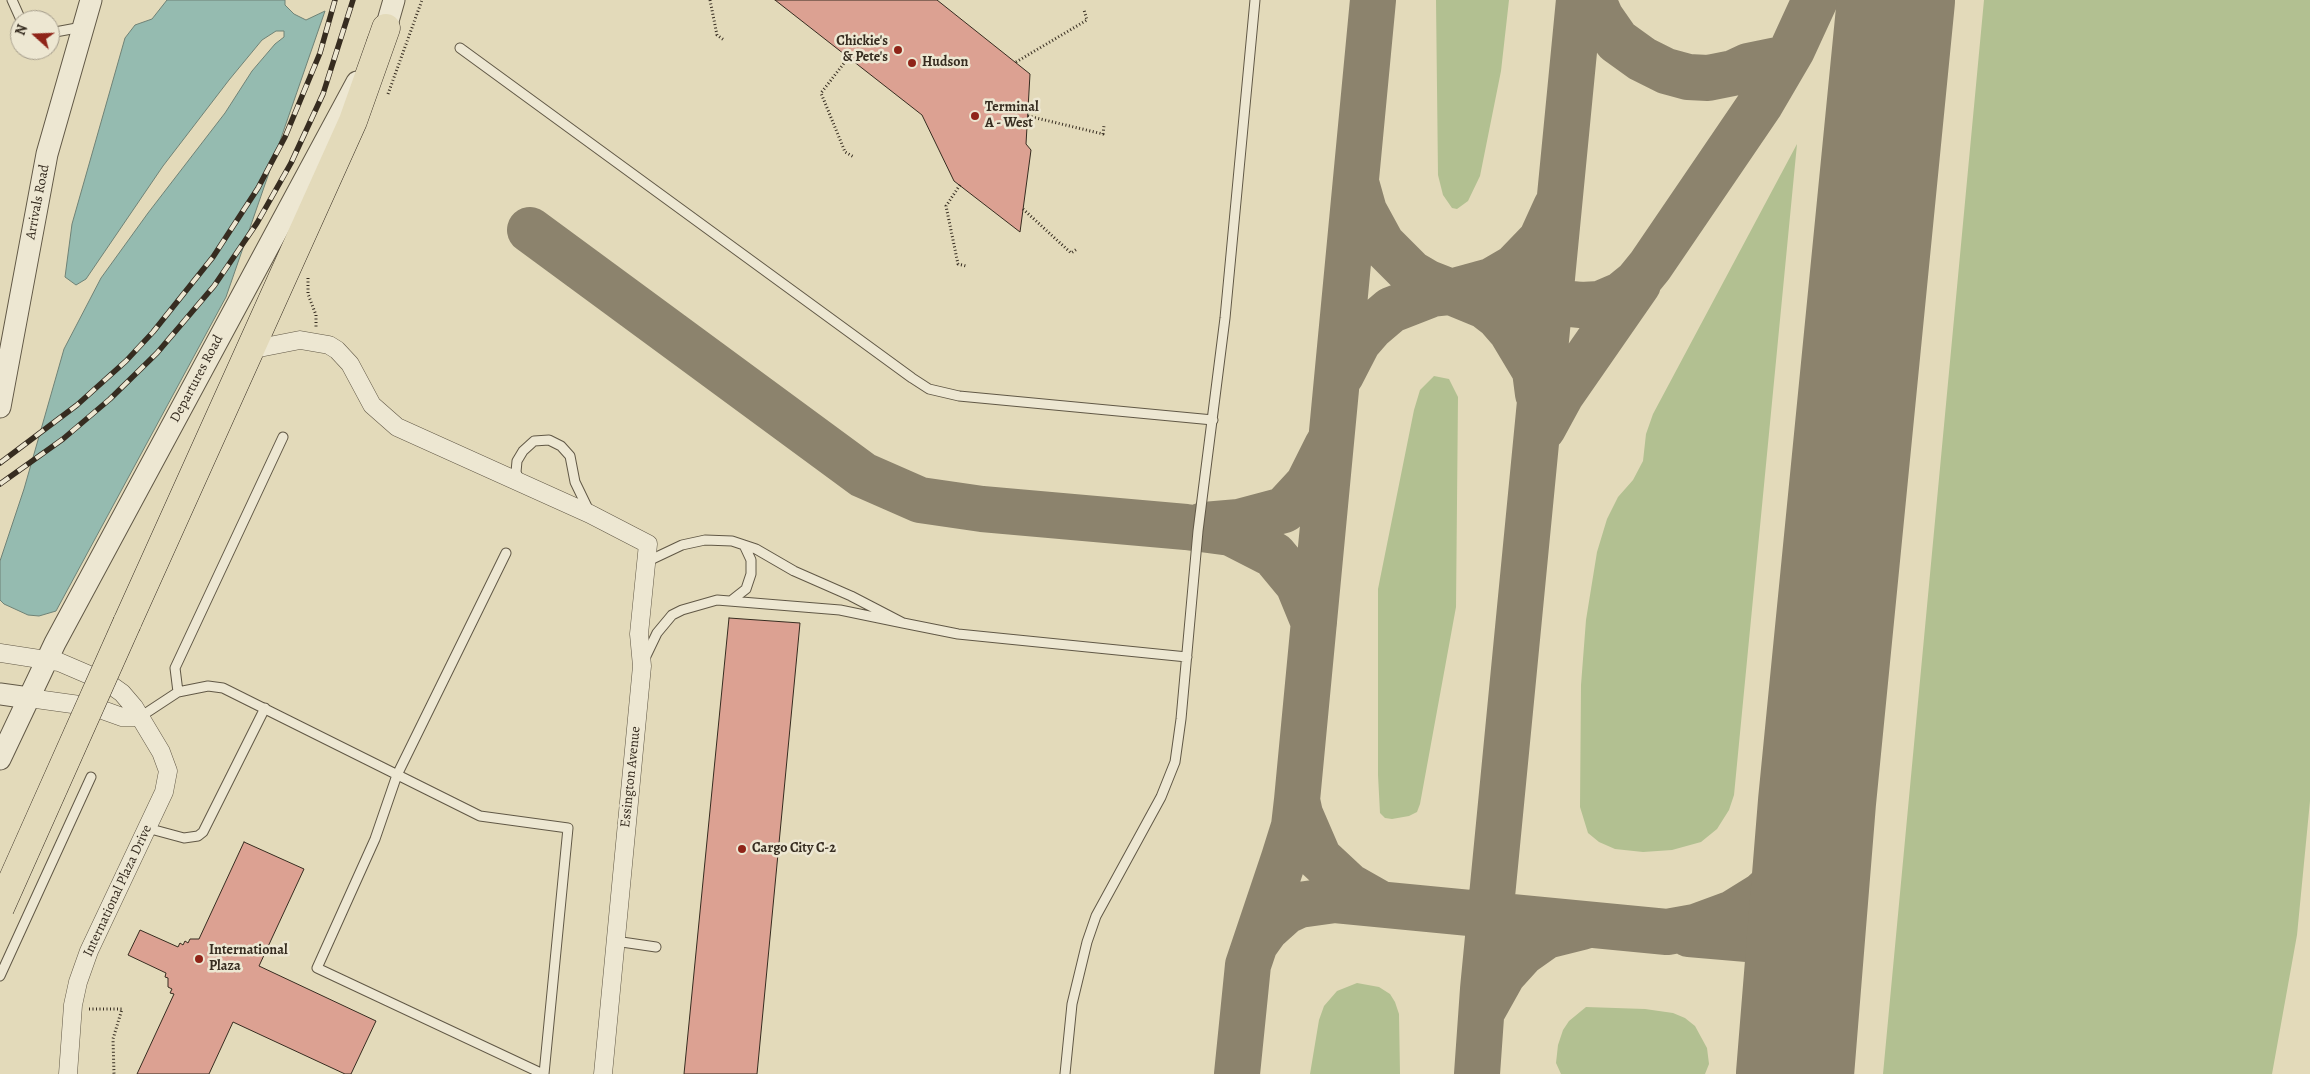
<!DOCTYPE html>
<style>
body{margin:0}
#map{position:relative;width:2310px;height:1074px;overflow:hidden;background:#e3daba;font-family:Alegreya,serif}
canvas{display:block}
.north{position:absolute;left:10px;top:10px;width:50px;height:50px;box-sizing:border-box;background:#ede7d2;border:1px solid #a49c8b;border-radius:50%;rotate:290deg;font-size:14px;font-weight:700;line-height:20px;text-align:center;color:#362c20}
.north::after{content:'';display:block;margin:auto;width:18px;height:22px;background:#8f2418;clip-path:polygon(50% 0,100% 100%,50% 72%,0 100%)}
</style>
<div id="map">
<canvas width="2310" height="1074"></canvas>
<div class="north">N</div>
</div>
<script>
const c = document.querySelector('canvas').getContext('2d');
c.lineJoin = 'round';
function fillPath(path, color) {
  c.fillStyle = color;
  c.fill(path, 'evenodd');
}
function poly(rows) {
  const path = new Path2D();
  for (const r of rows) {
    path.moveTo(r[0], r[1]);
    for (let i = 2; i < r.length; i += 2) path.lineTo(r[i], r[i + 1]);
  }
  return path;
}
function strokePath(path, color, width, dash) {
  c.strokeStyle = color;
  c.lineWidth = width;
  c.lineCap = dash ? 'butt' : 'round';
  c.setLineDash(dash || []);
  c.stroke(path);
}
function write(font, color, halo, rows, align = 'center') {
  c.font = font + ' Alegreya,serif';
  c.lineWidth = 5;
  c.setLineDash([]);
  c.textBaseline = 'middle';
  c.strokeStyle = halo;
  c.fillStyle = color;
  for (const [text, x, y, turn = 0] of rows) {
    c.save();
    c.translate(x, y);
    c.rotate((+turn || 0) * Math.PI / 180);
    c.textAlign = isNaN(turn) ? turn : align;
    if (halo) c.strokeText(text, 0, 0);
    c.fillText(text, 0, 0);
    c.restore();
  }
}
fillPath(poly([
 [1436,0,1509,0,1501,71,1480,176,1468,201,1457,209,1452,208,1443,195,1438,175],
 [1984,0,2310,0,2310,801,2297,935,2272,1074,1883,1074],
 [1797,144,1734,795,1729,810,1717,829,1701,842,1672,850,1643,852,1615,849,1599,842,1588,833,1580,807,1581,685,1586,620,1597,552,1607,519,1618,497,1633,480,1643,461,1646,434,1653,414],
 [1434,376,1449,379,1458,397,1456,607,1420,804,1417,812,1409,816,1392,819,1385,818,1380,813,1378,775,1378,589,1414,410,1420,390],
 [1357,983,1379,987,1390,994,1395,1002,1399,1014,1400,1074,1310,1074,1319,1020,1324,1006,1337,991],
 [1586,1007,1645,1009,1673,1013,1685,1018,1695,1026,1707,1048,1709,1064,1705,1074,1561,1074,1556,1063,1558,1045,1563,1030,1569,1021]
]), '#b2c091');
const water = poly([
 [167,0,285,0,285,5,294,14,306,20,325,11,226,297,56,611,39,616,28,615,4,604,0,600,0,561,24,489,64,349,101,278,148,213,225,113,252,71,275,44,284,37,284,31,276,31,262,40,229,80,163,166,86,279,76,285,65,277,72,224,125,38,135,25,152,19,167,0]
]);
fillPath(water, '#95bbb0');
strokePath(water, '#6f8276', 1);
strokePath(poly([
 [1593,0,1601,18,1617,41,1642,59,1666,71,1688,77,1708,78,1733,73,1748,66,1787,58],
 [1357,186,1364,211,1382,244,1411,273,1428,283,1451,292,1491,281,1515,267,1541,240,1556,207],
 [530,230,863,475,920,500,982,509,1186,527,1231,533,1274,555,1298,584,1314,623],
 [1451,292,1581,305,1600,304,1621,295,1637,282,1650,266,1761,103,1792,50,1815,0],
 [1341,375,1358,342,1371,327,1391,310,1432,294,1451,292,1485,306,1498,316,1511,331,1535,371,1538,394],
 [1543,428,1561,395,1638,284],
 [1204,525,1239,522,1284,510,1308,484,1327,446],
 [1297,800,1300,814,1319,858,1349,886,1379,903],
 [1689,934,1806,944],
 [1256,943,1266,929,1286,911,1299,905,1335,900,1667,932,1695,927,1733,913,1762,895,1784,875,1801,851,1817,802],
 [1484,1008,1503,974,1522,953,1546,936,1582,927],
 [1237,1074,1248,965,1284,858,1294,826,1297,800,1373,0],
 [1477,1074,1483,989,1579,0],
 [1792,1074,1796,1067]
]), '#8c836d', 46);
strokePath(poly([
 [1795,1074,1817,802,1896,0]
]), '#8c836d', 118);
const building = poly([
 [775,0,937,0,1030,74,1026,144,1031,150,1020,232,954,181,922,115,775,0],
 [729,618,800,623,757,1074,684,1074,729,618],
 [244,842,304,869,259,966,376,1021,351,1074,345,1074,233,1022,209,1074,137,1074,174,994,170,993,172,989,168,987,168,978,165,977,166,973,128,955,140,930,178,947,180,943,183,945,185,941,188,943,190,939,199,939,244,842]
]);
fillPath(building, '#dca192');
strokePath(building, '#362c20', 1);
const service = poly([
 [12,0,21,20],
 [50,33,82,27],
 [460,48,912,378,929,389,959,396,1213,420],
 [520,482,516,472,517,461,523,451,534,441,549,440,561,446,570,456,575,482,589,511],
 [506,553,397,775,375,839,317,968,543,1074],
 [732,600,746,589,751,574,751,560,744,545],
 [903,623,958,634,1187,657],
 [645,658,657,633,672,615,682,610,717,600,840,610,903,623,851,596,794,571,756,549,732,541,705,540,682,545,646,562],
 [178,692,175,668,283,437],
 [140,717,178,692,208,686,223,688,480,816,568,828,544,1074],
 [147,828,184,838,198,836,203,832,265,708],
 [615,941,656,947],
 [0,976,91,777],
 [1065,1074,1072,1004,1087,942,1096,916,1161,797,1175,762,1181,719,1198,531,1225,318,1255,0]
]);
const minor = poly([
 [249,350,300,340,329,345,337,350,350,364,372,405,397,427,590,514,648,544,639,634,642,666,603,1074],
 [0,653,59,662,108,683,122,693,134,707,161,752,168,771,164,792,89,951,78,982,73,1005,68,1074],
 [29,698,94,707,122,717,140,717]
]);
const tertiary = poly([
 [378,42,386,28,394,0],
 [0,407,47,154,91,0],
 [0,694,29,698],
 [0,759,55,643,357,82]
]);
const motorway = poly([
 [127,623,353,121,386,28]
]);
strokePath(service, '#615846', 11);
strokePath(minor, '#615846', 19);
strokePath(tertiary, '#615846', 23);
strokePath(motorway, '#362c20', 29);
strokePath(poly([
 [710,0,717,35,724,40],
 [848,58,821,93,845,152,854,157],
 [1016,62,1087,20,1084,10],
 [388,94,422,0],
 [1028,116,1103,134,1104,126],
 [960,185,946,206,958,264,966,266],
 [1023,209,1071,253,1077,249],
 [308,278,308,294,316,315,316,327],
 [89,1009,122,1009,113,1039,114,1074]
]), '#362c20', 3, [1, 2.5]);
strokePath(service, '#ede7d2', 9);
strokePath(minor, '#ede7d2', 18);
strokePath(tertiary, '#ede7d2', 21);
strokePath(motorway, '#e3daba', 28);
const rail = poly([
 [0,463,77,405,126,361,153,332,213,257,258,188,285,137,320,53,335,0],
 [0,484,63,439,110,399,157,353,214,286,257,223,291,163,323,94,353,0]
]);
strokePath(rail, '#362c20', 5.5);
strokePath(rail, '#ede7d2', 4, [11]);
const motorwayBridge = poly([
 [0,908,127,623]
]);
strokePath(motorwayBridge, '#362c20', 29, []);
strokePath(motorwayBridge, '#e3daba', 28);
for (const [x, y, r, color] of [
 [898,50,5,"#8f2418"],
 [912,63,5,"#8f2418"],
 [975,116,5,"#8f2418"],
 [742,849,5,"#8f2418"],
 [199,959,5,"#8f2418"]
]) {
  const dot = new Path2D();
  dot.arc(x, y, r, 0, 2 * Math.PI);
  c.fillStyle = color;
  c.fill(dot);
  strokePath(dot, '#ede7d2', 2);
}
write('bold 14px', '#362c20', '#ede7d2', [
 ["Chickie's",888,42,"right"],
 ["& Pete's",888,58,"right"],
 ["Hudson",922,63],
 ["Terminal",985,108],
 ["A - West",985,124],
 ["Cargo City C-2",752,849],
 ["International",209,951],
 ["Plaza",209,967]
], 'left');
write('14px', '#362c20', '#ede7d2', [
 ["Arrivals Road",38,202,-79],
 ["Departures Road",197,379,-62],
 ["Essington Avenue",631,777,-84],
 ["International Plaza Drive",118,891,-65]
]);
</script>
